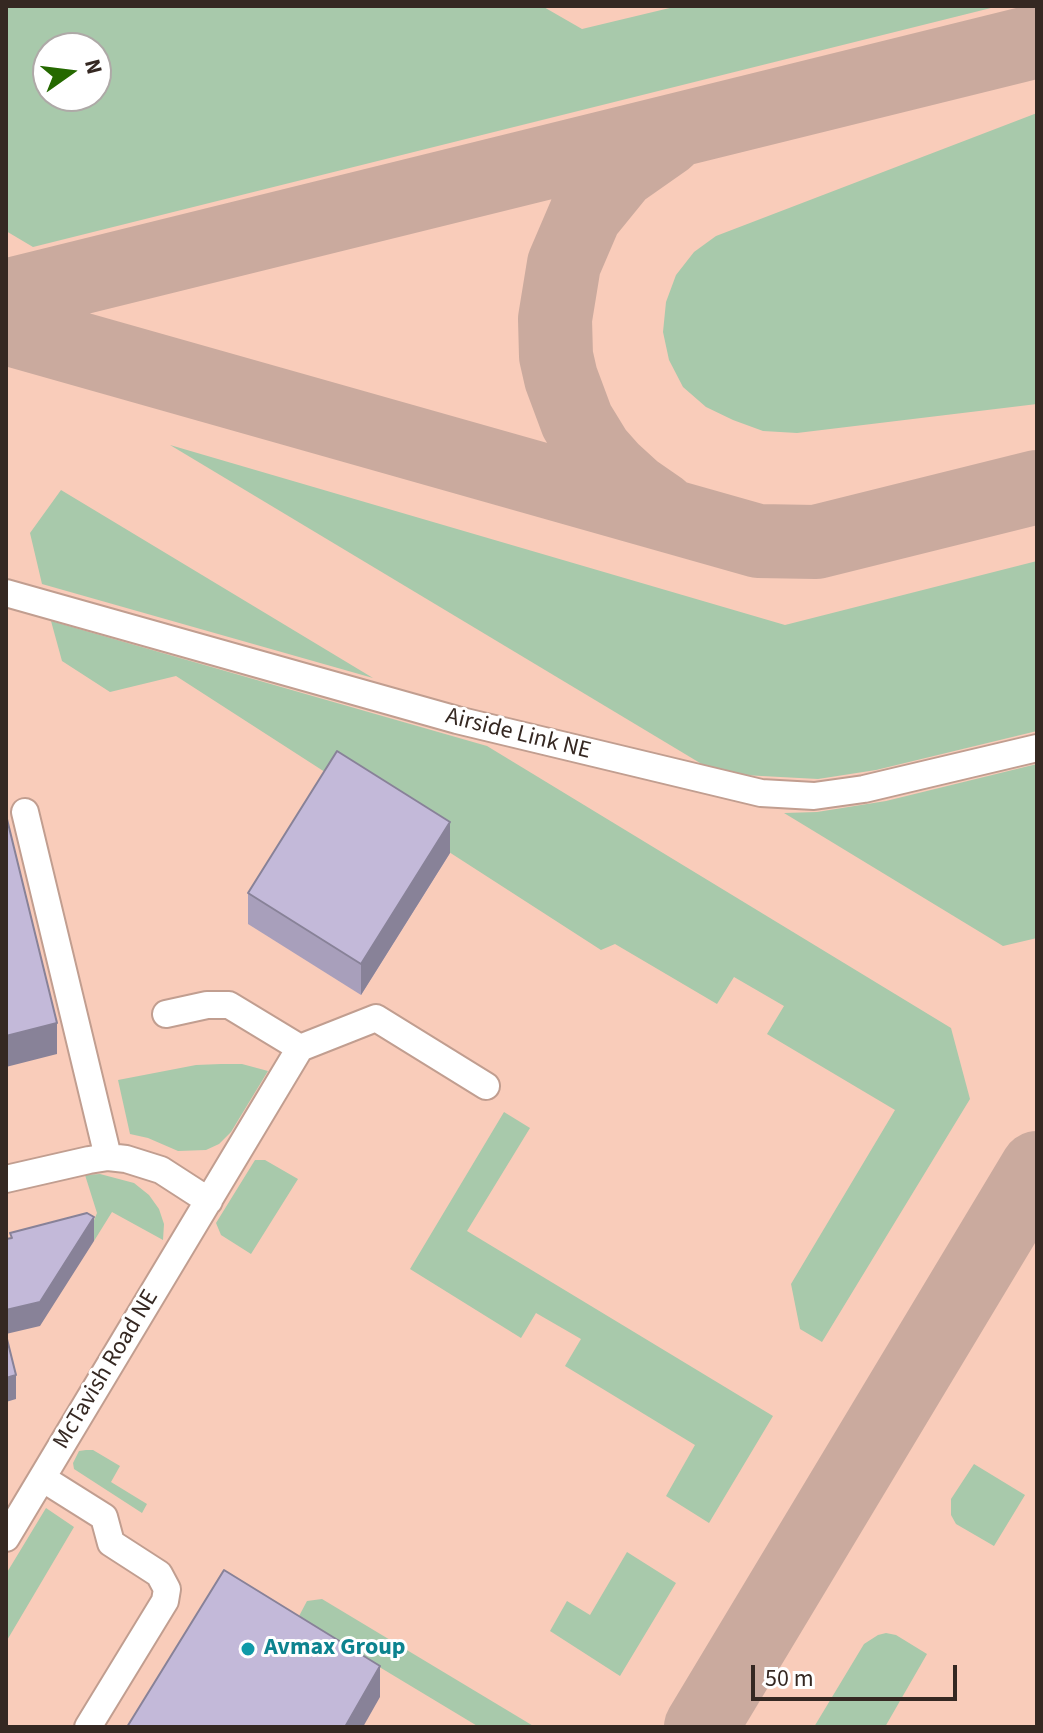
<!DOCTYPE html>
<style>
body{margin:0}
#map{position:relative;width:1043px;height:1733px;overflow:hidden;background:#fcd7c8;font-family:"Source Sans 3",sans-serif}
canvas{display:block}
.frame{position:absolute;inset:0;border:8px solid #352822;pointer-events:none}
.north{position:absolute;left:32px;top:32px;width:80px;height:80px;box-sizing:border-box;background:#fff;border:2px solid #aea9a7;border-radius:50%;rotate:76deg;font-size:22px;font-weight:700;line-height:32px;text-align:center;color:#352822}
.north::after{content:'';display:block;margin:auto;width:28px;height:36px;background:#256900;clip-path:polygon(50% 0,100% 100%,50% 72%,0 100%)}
.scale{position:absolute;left:751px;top:1665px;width:206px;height:36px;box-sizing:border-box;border:4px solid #352822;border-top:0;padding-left:10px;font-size:24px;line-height:28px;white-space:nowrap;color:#352822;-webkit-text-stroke:6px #fff;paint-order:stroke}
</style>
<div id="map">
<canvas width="1043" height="1733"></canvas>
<div class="frame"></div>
<div class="north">N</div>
<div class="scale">50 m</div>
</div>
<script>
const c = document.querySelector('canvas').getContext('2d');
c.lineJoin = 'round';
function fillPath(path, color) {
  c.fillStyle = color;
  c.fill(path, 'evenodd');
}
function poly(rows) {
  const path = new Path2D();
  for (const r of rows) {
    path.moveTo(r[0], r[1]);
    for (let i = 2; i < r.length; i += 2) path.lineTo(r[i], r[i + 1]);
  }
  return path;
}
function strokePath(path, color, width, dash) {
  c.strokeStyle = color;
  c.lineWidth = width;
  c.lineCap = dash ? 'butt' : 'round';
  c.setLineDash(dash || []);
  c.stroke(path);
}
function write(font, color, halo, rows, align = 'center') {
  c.font = font + ' "Source Sans 3",sans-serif';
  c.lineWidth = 6;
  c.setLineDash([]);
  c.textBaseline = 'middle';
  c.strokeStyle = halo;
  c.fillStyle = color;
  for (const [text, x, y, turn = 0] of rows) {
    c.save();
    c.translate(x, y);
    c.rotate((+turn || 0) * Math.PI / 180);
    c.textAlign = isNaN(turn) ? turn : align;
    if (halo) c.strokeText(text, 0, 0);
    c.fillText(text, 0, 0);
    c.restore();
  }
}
fillPath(poly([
 [6,6,1037,6,1037,1727,6,1727],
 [48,48,96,48,96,96,48,96]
]), '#f9ccba');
fillPath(poly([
 [6,6,542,6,582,29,678,6,999,6,33,247,6,231],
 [48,48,96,48,96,96,48,96],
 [1037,113,1037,404,797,433,763,431,733,420,706,407,683,387,669,360,663,332,666,302,676,275,694,252,716,236],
 [170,445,785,625,1037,561,1037,731,876,770,818,779,743,775,705,766],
 [61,490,373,678,42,584,30,533],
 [51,621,487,746,951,1028,970,1099,822,1342,800,1329,791,1284,895,1110,767,1034,784,1006,734,977,717,1004,615,944,601,950,176,676,110,692,62,661],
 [1037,764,1037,938,1003,946,784,813,817,812,886,801],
 [221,1064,242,1064,268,1071,231,1132,219,1144,206,1150,178,1151,148,1138,130,1134,118,1080,196,1065],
 [504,1112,530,1128,467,1231,773,1416,709,1523,666,1496,695,1445,565,1366,581,1339,536,1313,521,1338,410,1269],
 [255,1160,265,1160,298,1179,251,1254,221,1235,216,1223],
 [100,1174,134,1183,149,1195,159,1209,164,1224,163,1240,112,1212,94,1241,87,1237,97,1213,85,1175],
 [86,1450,93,1450,120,1466,111,1482,147,1504,142,1513,74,1469,73,1463,79,1451],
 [974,1464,1025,1495,994,1546,956,1524,951,1515,951,1499],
 [46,1508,74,1527,6,1642,6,1574],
 [627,1552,676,1583,620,1676,550,1631,567,1601,590,1615],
 [322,1599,535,1727,479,1727,298,1618,307,1601],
 [886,1633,896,1635,927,1654,885,1727,814,1727,864,1644,878,1635]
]), '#a8c9ab');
strokePath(poly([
 [6,296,1037,41],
 [6,328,758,541,816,542,1037,487],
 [661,509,635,491,612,470,596,452,577,421,561,378,556,356,555,319,564,264,585,215,620,172,667,139],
 [701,1727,1037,1168]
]), '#caaa9e', 74);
const minor = poly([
 [6,593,457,720,761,793,814,796,864,789,1037,748],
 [25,812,108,1157],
 [166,1014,207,1005,229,1005,300,1048],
 [6,1179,89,1160,108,1157,126,1159,161,1170,209,1201],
 [42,1478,104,1517,111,1543,159,1574,167,1589,165,1601,88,1727],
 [6,1538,300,1048,376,1018,486,1086]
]);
strokePath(minor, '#c19e90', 30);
strokePath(minor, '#fff', 26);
fillPath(poly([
 [450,853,361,995,248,924,248,893]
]), '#a89fbb');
fillPath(poly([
 [450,822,450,853,361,995,361,964],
 [57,1023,57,1054,6,1067,6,1036],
 [94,1217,94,1241,40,1326,6,1334,6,1310],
 [16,1375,16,1399,6,1402,6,1378],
 [380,1666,380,1697,363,1727,345,1727]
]), '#888298');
const building = poly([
 [337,751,450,822,361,964,248,893,337,751],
 [6,815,57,1023,6,1036,6,815],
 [87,1213,94,1217,40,1302,6,1310,6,1239,12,1238,10,1233,87,1213],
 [6,1335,16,1375,6,1378,6,1335],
 [224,1570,380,1666,345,1727,127,1727,224,1570]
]);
fillPath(building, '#c3b9d9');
strokePath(building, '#888298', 2);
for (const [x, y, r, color] of [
 [248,1649,8,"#0f9aa8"]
]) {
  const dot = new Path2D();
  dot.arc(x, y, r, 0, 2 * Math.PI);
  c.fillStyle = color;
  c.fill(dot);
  strokePath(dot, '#fff', 3);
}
write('24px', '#352822', '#fff', [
 ["Airside Link NE",518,735,14],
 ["McTavish Road NE",107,1370,-59]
]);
write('bold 24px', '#0d838f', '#fff', [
 ["Avmax Group",264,1649]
], 'left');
</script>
